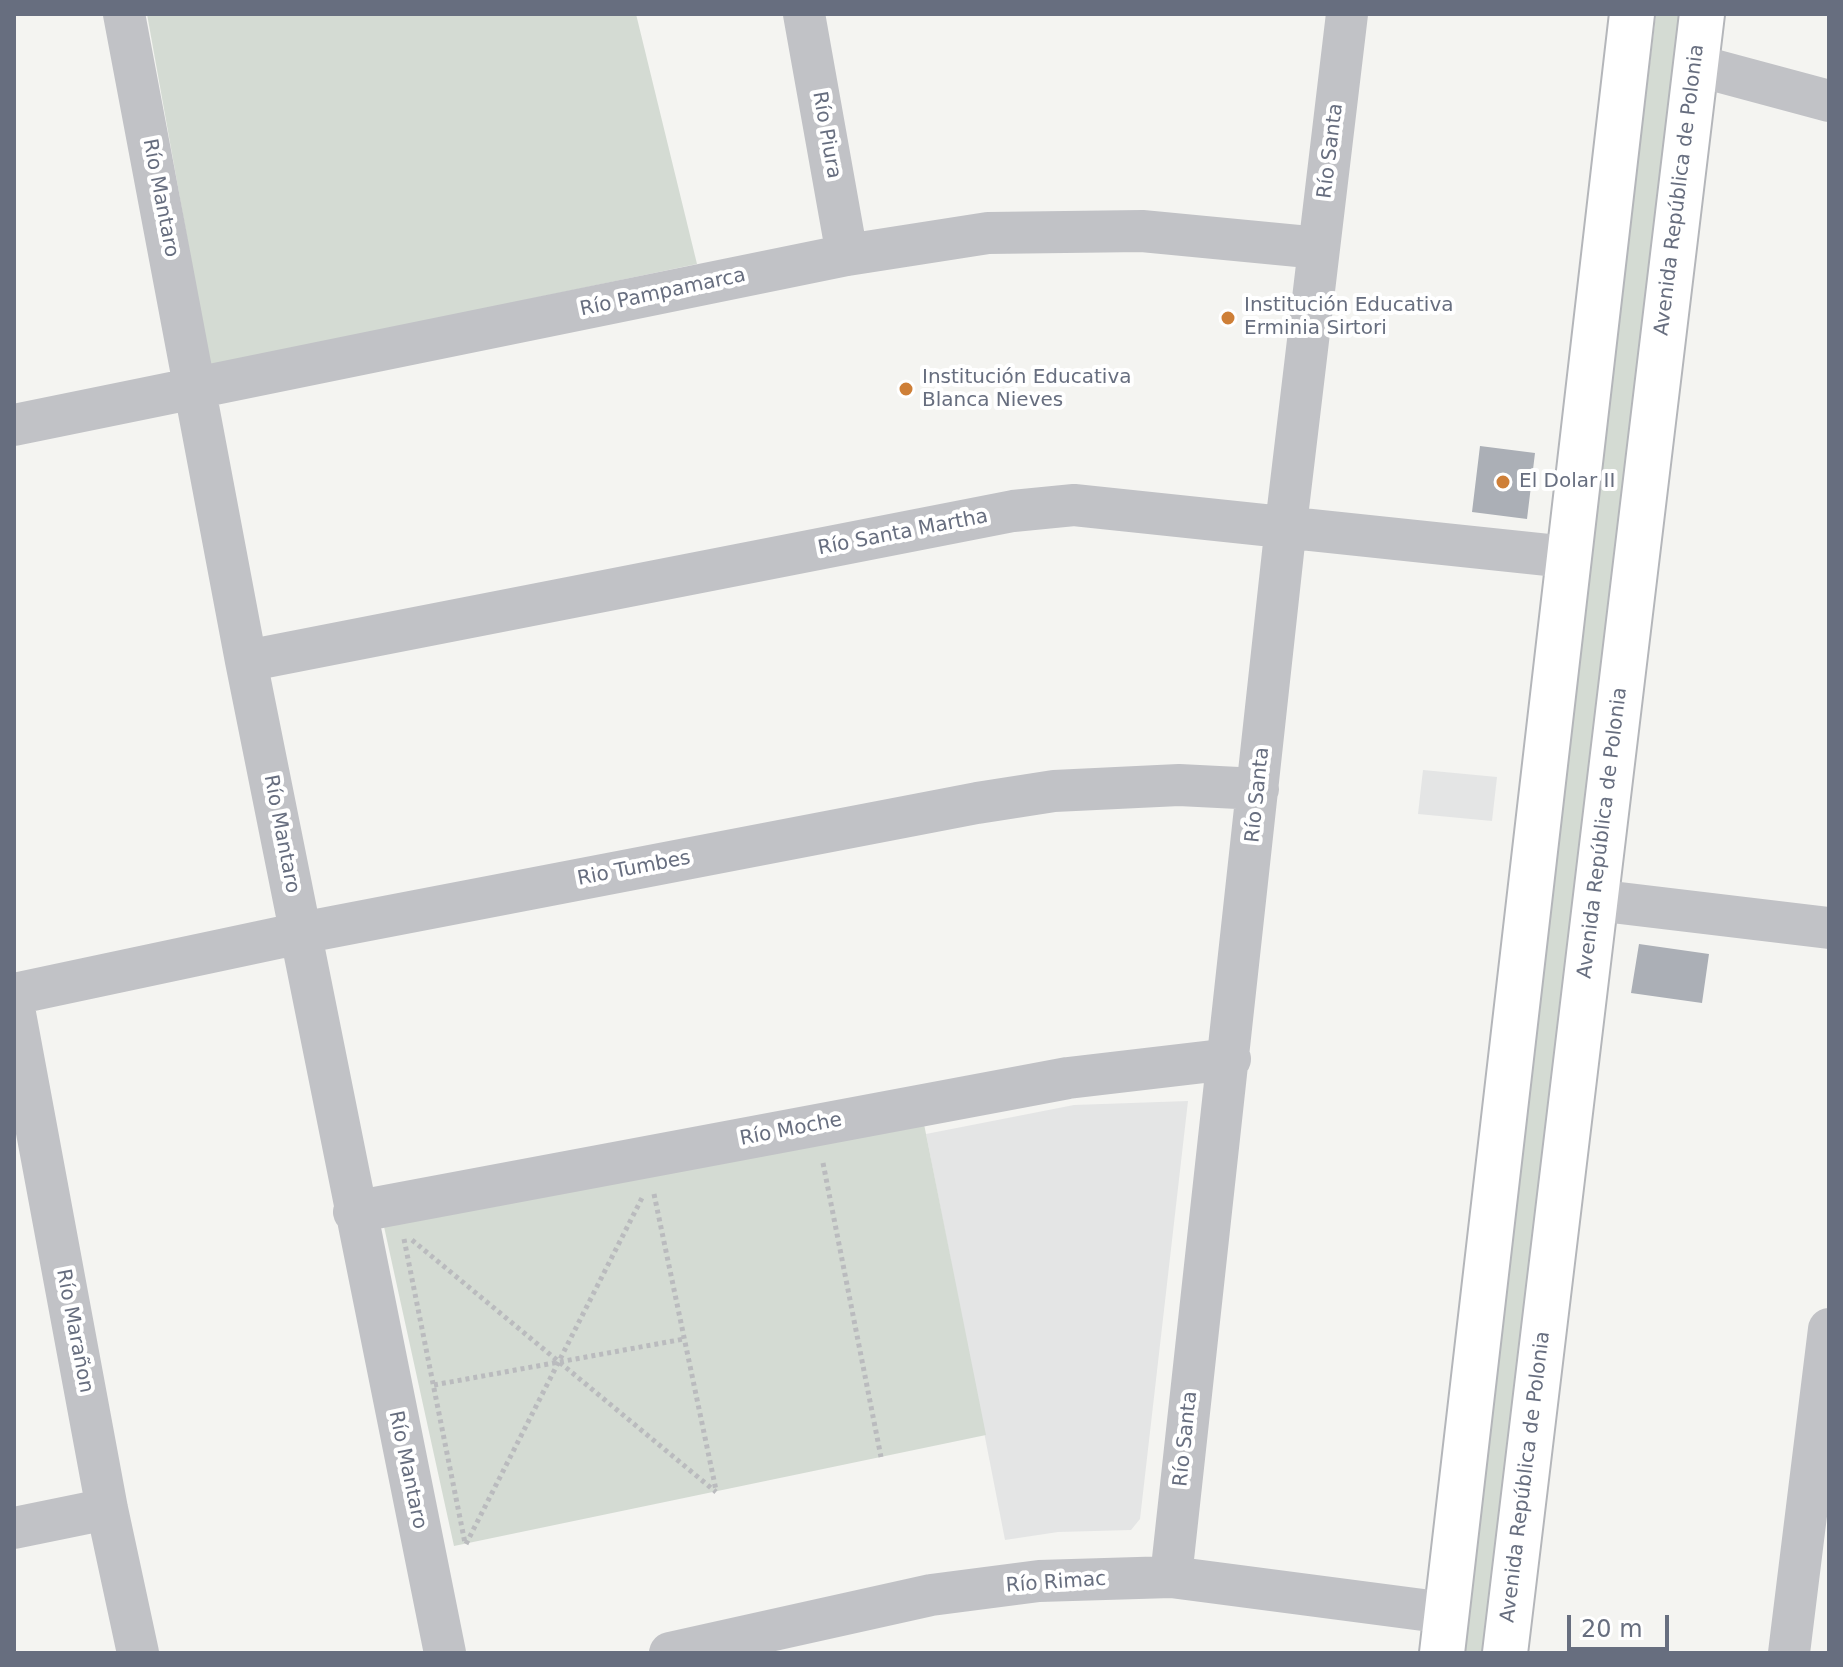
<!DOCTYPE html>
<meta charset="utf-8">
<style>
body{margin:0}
#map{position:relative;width:1843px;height:1667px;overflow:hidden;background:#f4f4f1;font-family:"DejaVu Sans",sans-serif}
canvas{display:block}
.frame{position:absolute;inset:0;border:16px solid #676e7f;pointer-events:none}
.scale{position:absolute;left:1567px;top:1615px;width:102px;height:36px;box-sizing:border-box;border:4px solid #676e7f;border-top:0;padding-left:10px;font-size:24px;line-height:28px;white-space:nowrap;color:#676e7f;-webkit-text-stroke:6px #fff;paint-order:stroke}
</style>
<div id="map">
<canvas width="1843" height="1667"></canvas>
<div class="frame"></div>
<div class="scale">20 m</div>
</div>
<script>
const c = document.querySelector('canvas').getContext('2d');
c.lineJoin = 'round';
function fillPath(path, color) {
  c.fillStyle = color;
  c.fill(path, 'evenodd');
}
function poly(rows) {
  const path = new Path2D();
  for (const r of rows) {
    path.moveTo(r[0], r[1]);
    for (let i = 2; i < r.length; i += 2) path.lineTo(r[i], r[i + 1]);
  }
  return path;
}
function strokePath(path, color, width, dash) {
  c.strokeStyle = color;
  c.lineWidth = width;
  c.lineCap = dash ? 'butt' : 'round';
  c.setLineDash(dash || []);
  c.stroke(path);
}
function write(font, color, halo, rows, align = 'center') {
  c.font = font + ' "DejaVu Sans",sans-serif';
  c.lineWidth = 8;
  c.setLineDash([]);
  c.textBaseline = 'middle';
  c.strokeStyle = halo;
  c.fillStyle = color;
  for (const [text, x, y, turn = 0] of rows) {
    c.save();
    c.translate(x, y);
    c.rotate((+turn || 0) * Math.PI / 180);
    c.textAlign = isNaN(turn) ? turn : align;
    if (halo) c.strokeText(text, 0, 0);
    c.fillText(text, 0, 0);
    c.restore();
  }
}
fillPath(poly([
 [1423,770,1497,777,1492,821,1418,814],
 [1188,1101,1140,1519,1131,1530,1058,1532,1005,1540,926,1134,1074,1105]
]), '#e4e5e5');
fillPath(poly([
 [147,14,636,14,697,264,210,366],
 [1656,14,1687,14,1491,1653,1456,1653],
 [923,1119,986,1435,454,1546,383,1222]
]), '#d4dbd3');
fillPath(poly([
 [1480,446,1535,453,1527,519,1472,512],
 [1639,944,1709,954,1702,1003,1631,993]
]), '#abafb6');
const major = poly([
 [1442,1653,1632,14],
 [1505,1653,1702,14]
]);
strokePath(major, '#b4b6ba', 48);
strokePath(poly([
 [823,1163,881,1457],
 [654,1194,716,1490],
 [404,1239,465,1543],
 [412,1240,716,1492],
 [434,1385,684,1339],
 [466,1544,643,1196]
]), '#babbbe', 5, [4, 4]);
strokePath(poly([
 [124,14,246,661,445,1653],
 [804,14,847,255],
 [1695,65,1829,101],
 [14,425,847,255,988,233,1142,231,1319,248],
 [246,661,1013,511,1074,505,1567,557],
 [1595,900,1829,928],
 [14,994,301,933,977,803,1054,791,1179,785,1258,789],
 [14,1008,107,1509,138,1653],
 [354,1212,1068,1078,1230,1059],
 [14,1528,107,1509],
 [1171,1577,1286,525,1347,14],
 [670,1653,931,1595,1039,1581,1171,1577,1446,1613],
 [1789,1653,1829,1329]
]), '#c1c2c6', 42);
strokePath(major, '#fff', 44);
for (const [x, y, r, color] of [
 [1228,318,8,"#ce7f37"],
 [906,389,8,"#ce7f37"],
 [1503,482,8,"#ce7f37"]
]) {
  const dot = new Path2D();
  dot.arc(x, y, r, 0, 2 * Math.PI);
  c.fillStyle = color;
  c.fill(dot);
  strokePath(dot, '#fff', 3);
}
write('20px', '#676e7f', '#fff', [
 ["Río Piura",826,135,80],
 ["Río Santa",1331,151,-83],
 ["Avenida República de Polonia",1680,190,-83],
 ["Río Mantaro",160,198,79],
 ["Río Pampamarca",663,293,-12],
 ["Río Santa Martha",903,533,-11],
 ["Río Santa",1258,795,-84],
 ["Avenida República de Polonia",1603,833,-83],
 ["Río Mantaro",281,834,79],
 ["Rio Tumbes",634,869,-11],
 ["Río Moche",791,1130,-11],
 ["Río Marañon",74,1331,79],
 ["Río Santa",1186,1439,-84],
 ["Río Mantaro",407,1470,78],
 ["Avenida República de Polonia",1526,1477,-83],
 ["Río Rimac",1056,1583,-4]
]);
write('20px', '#676e7f', '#fff', [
 ["Institución Educativa",1244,306],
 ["Erminia Sirtori",1244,329],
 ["Institución Educativa",922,378],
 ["Blanca Nieves",922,401],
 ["El Dolar II",1519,482]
], 'left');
</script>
